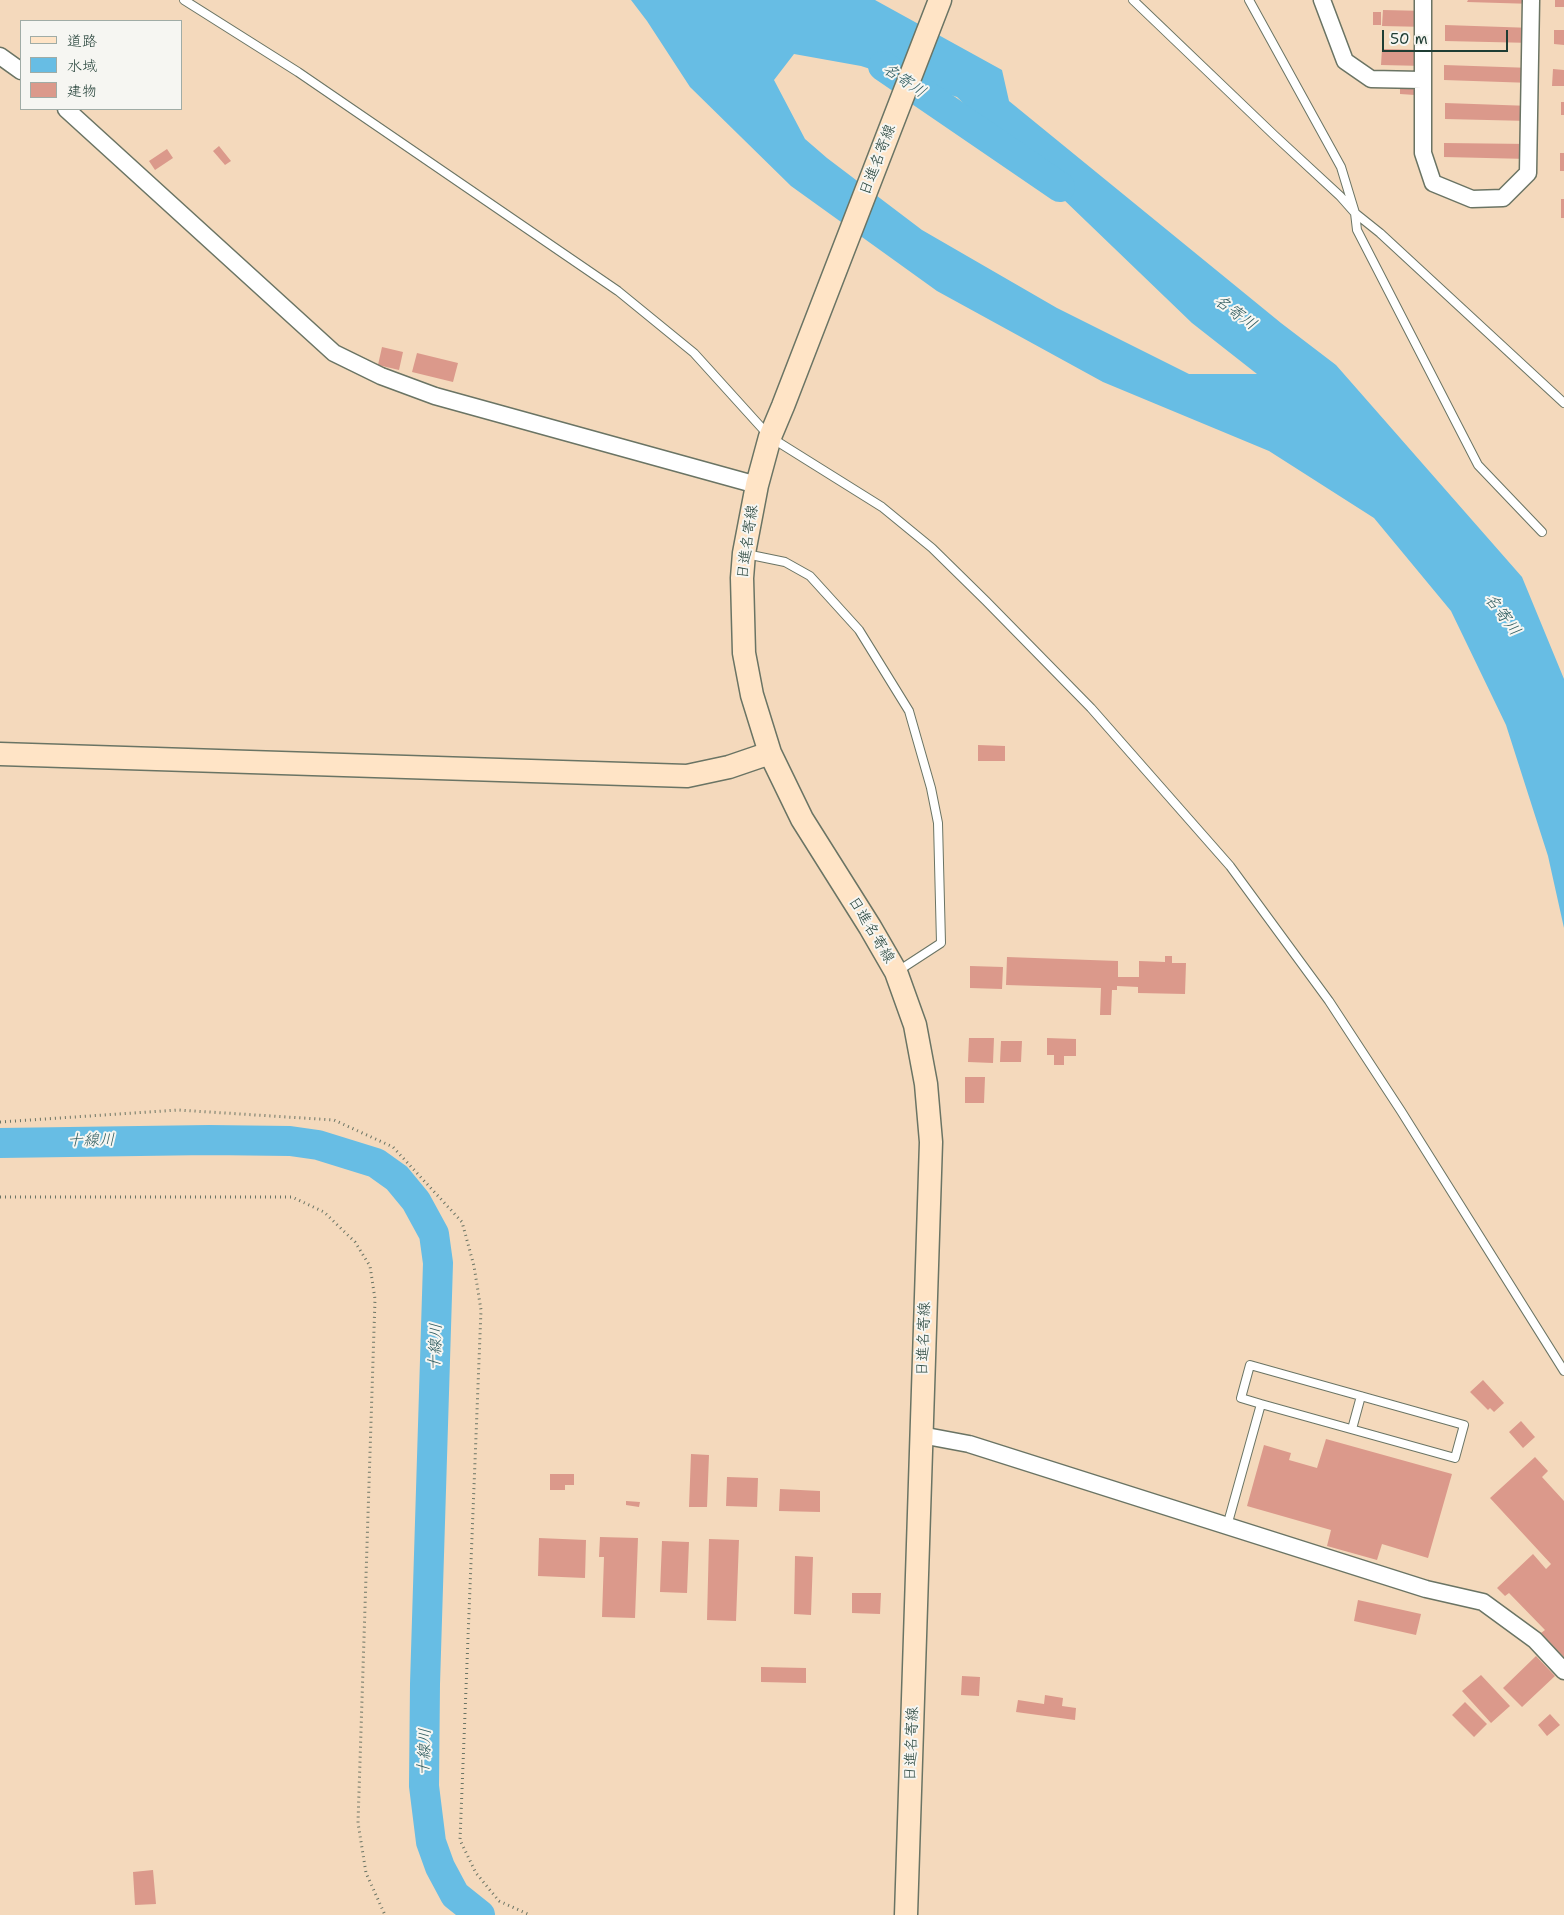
<!DOCTYPE html>
<meta charset="utf-8">
<style>
body{margin:0}
#map{position:relative;width:1564px;height:1915px;overflow:hidden;background:#f4d9bc;font-family:"Shantell Sans","Klee One",sans-serif}
canvas{display:block}
.legend{position:absolute;left:20px;top:20px;width:162px;height:90px;box-sizing:border-box;background:#f6f6f2;border:1px solid #a0aca6;margin:0;padding:6px 9px;list-style:none;font-size:15px;color:#1f3d34}
.legend li{display:flex;align-items:center;gap:10px;height:25px}
.legend b{width:25px;border:1px solid #a0aca6}
.scale{position:absolute;left:1382px;top:30px;width:126px;height:22px;box-sizing:border-box;border:2px solid #1f3d34;border-top:0;padding-left:6px;font-size:15px;line-height:18px;white-space:nowrap;color:#1f3d34;-webkit-text-stroke:4px #f6f6f2;paint-order:stroke}
</style>
<div id="map">
<canvas width="1564" height="1915"></canvas>
<ul class="legend">
<li><b style="height:6px;background:#ffe4c6"></b>道路</li>
<li><b style="height:14px;background:#67bde4"></b>水域</li>
<li><b style="height:14px;background:#db998b"></b>建物</li>
</ul>
<div class="scale">50 m</div>
</div>
<script>
const c = document.querySelector('canvas').getContext('2d');
c.lineJoin = 'round';
function fillPath(path, color) {
  c.fillStyle = color;
  c.fill(path, 'evenodd');
}
function poly(rows) {
  const path = new Path2D();
  for (const r of rows) {
    path.moveTo(r[0], r[1]);
    for (let i = 2; i < r.length; i += 2) path.lineTo(r[i], r[i + 1]);
  }
  return path;
}
function strokePath(path, color, width, dash) {
  c.strokeStyle = color;
  c.lineWidth = width;
  c.lineCap = dash ? 'butt' : 'round';
  c.setLineDash(dash || []);
  c.stroke(path);
}
function write(font, color, halo, rows, align = 'center') {
  c.font = font + ' "Shantell Sans","Klee One",sans-serif';
  c.lineWidth = 4;
  c.setLineDash([]);
  c.textBaseline = 'middle';
  c.strokeStyle = halo;
  c.fillStyle = color;
  for (const [text, x, y, turn = 0] of rows) {
    c.save();
    c.translate(x, y);
    c.rotate((+turn || 0) * Math.PI / 180);
    c.textAlign = isNaN(turn) ? turn : align;
    if (halo) c.strokeText(text, 0, 0);
    c.fillText(text, 0, 0);
    c.restore();
  }
}
fillPath(poly([
 [631,0,875,0,1002,70,1009,101,1281,323,1336,365,1522,577,1564,679,1564,928,1548,856,1506,725,1451,611,1374,518,1269,451,1103,382,937,291,791,186,690,87,647,21],
 [794,54,861,66,957,97,1192,323,1257,374,1189,374,1057,308,922,230,827,158,805,139,774,80]
]), '#67bde4');
strokePath(poly([
 [883,66,1060,187],
 [0,1143,209,1140,290,1141,318,1145,376,1163,397,1178,416,1201,434,1234,438,1263,425,1684,424,1786,431,1842,440,1867,455,1895,480,1915]
]), '#67bde4', 30);
fillPath(poly([
 [1468,0,1534,0,1534,4,1467,2],
 [1555,0,1564,0,1564,7,1555,7],
 [1383,10,1427,11,1427,27,1382,26],
 [1373,12,1381,12,1381,25,1373,25],
 [1445,25,1533,28,1533,43,1445,41],
 [1554,30,1564,30,1564,45,1554,44],
 [1382,49,1425,50,1425,66,1381,65],
 [1444,65,1532,68,1532,83,1444,80],
 [1553,69,1564,70,1564,86,1552,86],
 [1400,86,1416,86,1415,95,1400,94],
 [1561,102,1564,102,1564,115,1561,115],
 [1445,103,1531,106,1530,121,1445,119],
 [1444,143,1530,144,1529,159,1444,157],
 [219,146,231,161,225,165,213,151],
 [167,149,173,158,155,170,149,161],
 [1560,153,1564,153,1564,171,1560,171],
 [1561,199,1564,199,1564,218,1561,218],
 [382,347,403,352,399,370,378,365],
 [417,353,458,363,453,382,412,372],
 [978,745,1005,746,1005,761,978,761],
 [1165,956,1172,956,1172,963,1186,963,1185,994,1138,993,1138,987,1117,986,1117,990,1112,990,1111,1015,1100,1015,1101,988,1006,985,1007,957,1118,961,1118,977,1139,977,1139,961,1165,962],
 [970,966,1003,967,1002,989,970,988],
 [969,1038,994,1038,993,1063,968,1062],
 [1047,1038,1076,1039,1076,1056,1064,1056,1064,1065,1054,1065,1054,1055,1047,1055],
 [1001,1041,1022,1041,1021,1062,1000,1062],
 [965,1077,985,1077,984,1103,965,1103],
 [1483,1380,1504,1403,1494,1412,1490,1408,1488,1410,1470,1392],
 [1521,1421,1535,1437,1523,1448,1509,1432],
 [1326,1439,1452,1474,1428,1558,1382,1544,1377,1560,1327,1546,1331,1530,1247,1506,1264,1445,1291,1453,1289,1460,1317,1468],
 [691,1454,709,1455,707,1507,689,1507],
 [1535,1457,1548,1471,1542,1477,1564,1501,1564,1657,1541,1633,1545,1630,1509,1593,1505,1596,1497,1588,1533,1554,1546,1569,1551,1564,1490,1498],
 [550,1474,574,1474,574,1485,565,1485,565,1490,550,1490],
 [727,1477,758,1478,757,1507,726,1506],
 [780,1489,820,1491,820,1512,779,1511],
 [626,1501,640,1502,639,1507,626,1505],
 [600,1537,638,1538,635,1618,602,1617,604,1557,599,1557],
 [539,1538,586,1540,585,1578,538,1576],
 [709,1539,739,1540,736,1621,707,1620],
 [662,1541,689,1542,687,1593,660,1592],
 [795,1556,813,1557,811,1615,794,1614],
 [852,1593,881,1593,880,1614,852,1613],
 [1358,1600,1421,1614,1416,1635,1354,1621],
 [1536,1656,1555,1676,1522,1707,1503,1688],
 [761,1667,806,1668,806,1683,761,1682],
 [1481,1675,1510,1706,1491,1723,1462,1691],
 [962,1676,980,1677,979,1696,961,1695],
 [1045,1695,1063,1698,1062,1706,1076,1708,1075,1720,1016,1712,1018,1700,1044,1704],
 [1465,1702,1487,1724,1474,1737,1452,1715],
 [1550,1714,1560,1725,1547,1736,1538,1725],
 [153,1870,156,1904,135,1905,133,1872]
]), '#db998b');
const lane = poly([
 [184,0,298,72,618,291,694,353,770,437,882,507,932,548,986,601,1091,708,1230,866,1329,1001,1401,1111,1564,1371],
 [1133,0,1274,135,1340,196,1355,213,1380,233,1564,403],
 [1249,0,1341,167,1355,213,1357,230,1478,465,1542,532],
 [746,554,785,562,810,576,859,630,909,711,931,788,938,823,941,943,898,971],
 [1352,1429,1361,1396],
 [1227,1526,1261,1404,1455,1458,1464,1425,1250,1365,1241,1398,1261,1404]
]);
const street = poly([
 [1322,0,1345,61,1371,79,1422,80],
 [1423,0,1423,153,1433,183,1472,199,1503,198,1528,173,1531,0],
 [0,56,21,71],
 [66,109,334,353,381,376,435,396,757,485],
 [921,1435,969,1444,1426,1589,1483,1602,1535,1640,1564,1671]
]);
const secondary = poly([
 [0,754,687,776,729,767,770,753],
 [906,1915,931,1142,926,1084,915,1025,896,972,870,927,802,819,770,753,752,695,744,653,742,578,744,553,757,485,770,437,783,406,940,0]
]);
strokePath(lane, '#6a7464', 10);
strokePath(street, '#6a7464', 19);
strokePath(secondary, '#6a7464', 25);
strokePath(poly([
 [0,1122,178,1110,334,1120,393,1147,462,1222,474,1266,481,1310,460,1840,476,1873,499,1901,530,1915],
 [0,1197,292,1197,324,1212,355,1242,370,1266,375,1299,358,1823,366,1873,385,1915]
]), '#6a7464', 3, [1, 4]);
strokePath(lane, '#fff', 8);
strokePath(street, '#fff', 16);
strokePath(secondary, '#ffe4c6', 22);
write('15px', '#1f3d34', '#f6f6f2', [
 ["日進名寄線",878,160,-69],
 ["日進名寄線",748,542,-82],
 ["日進名寄線",871,930,59],
 ["日進名寄線",924,1339,-88],
 ["日進名寄線",912,1744,-88]
]);
write('italic 16px', '#315d60', '#f6f6f2', [
 ["名寄川",904,81,34],
 ["名寄川",1235,313,36],
 ["名寄川",1502,615,53],
 ["十線川",91,1141,-1],
 ["十線川",436,1347,-88],
 ["十線川",425,1752,-88]
]);
</script>
